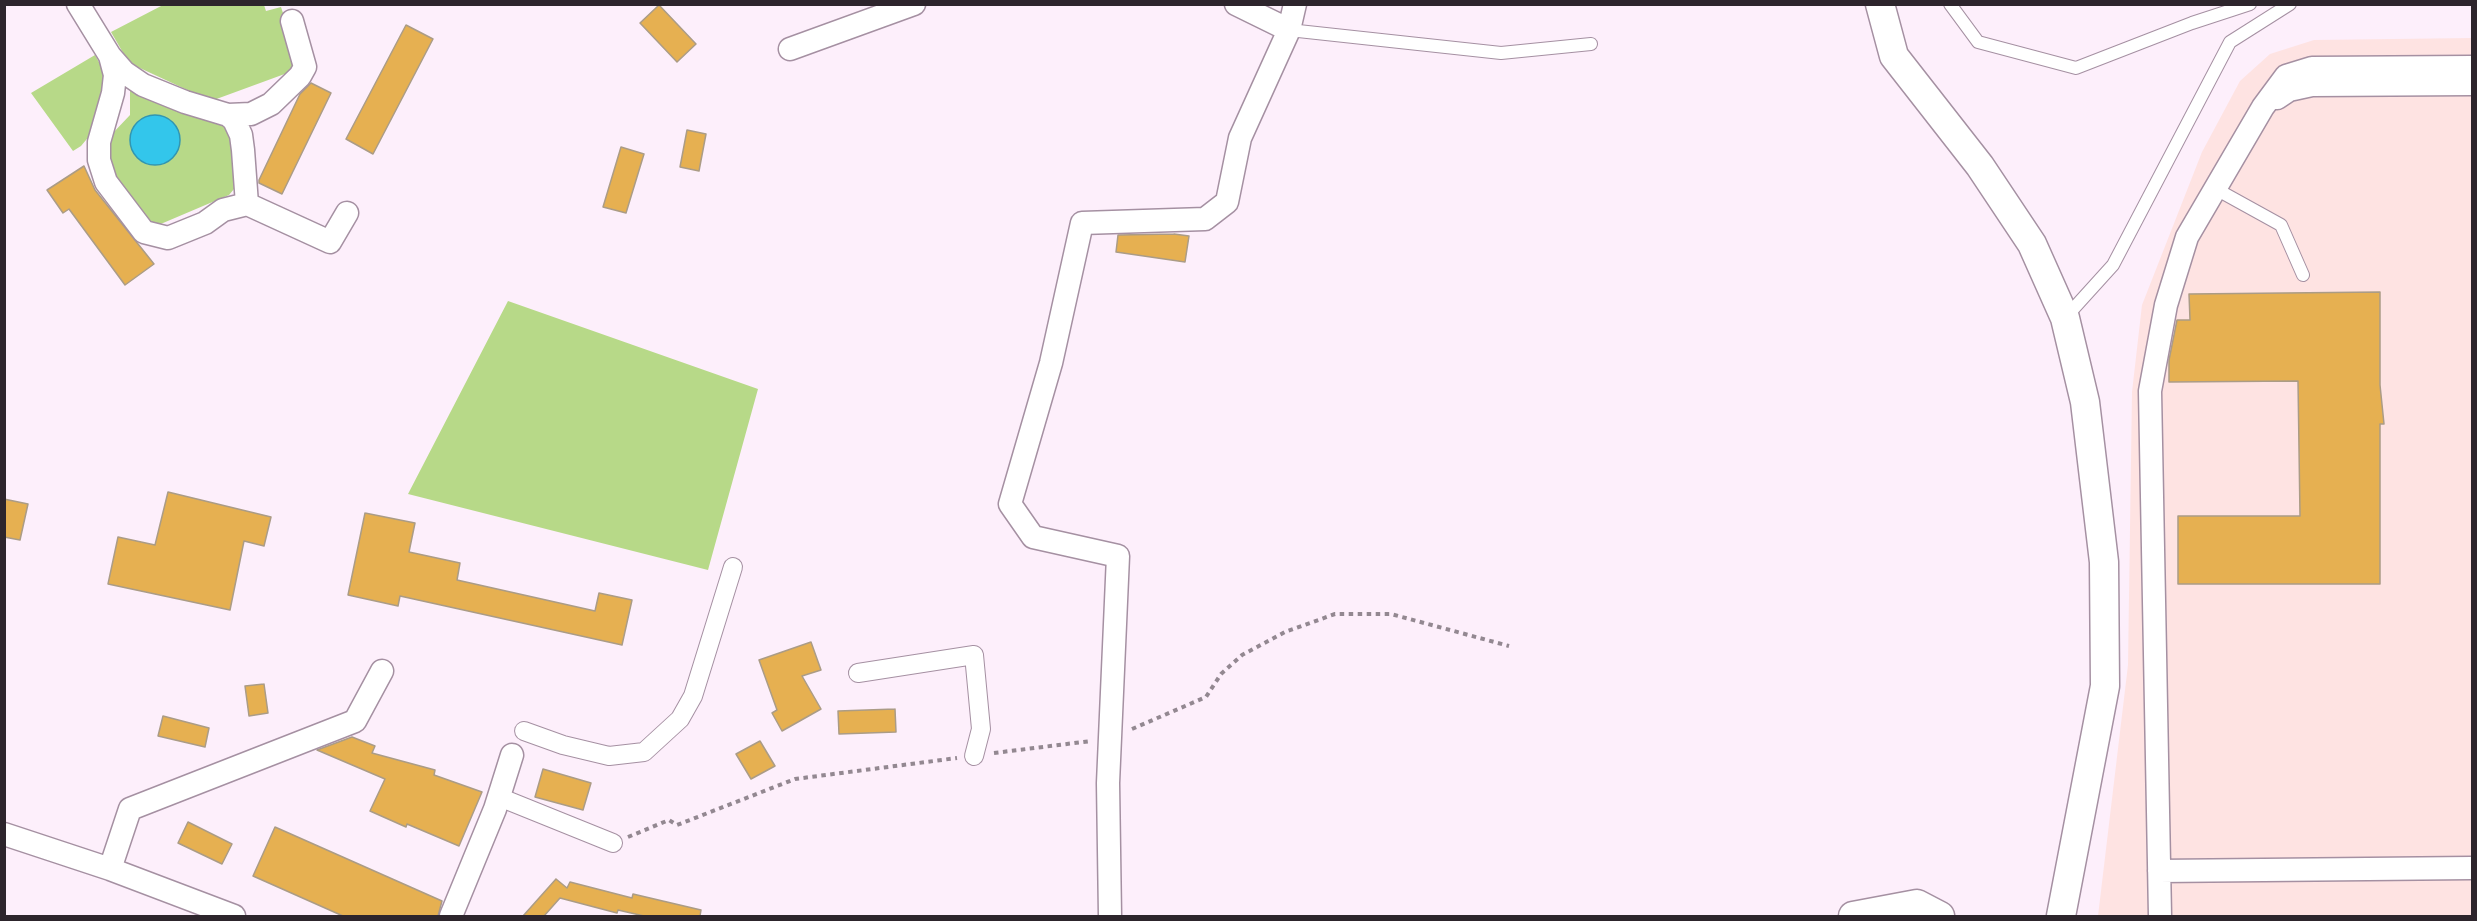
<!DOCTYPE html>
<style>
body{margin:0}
#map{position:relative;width:2477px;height:921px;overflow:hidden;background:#fdeffb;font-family:"Source Sans 3",sans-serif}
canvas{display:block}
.frame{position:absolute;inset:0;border:6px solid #2d252c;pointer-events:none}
</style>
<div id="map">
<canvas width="2477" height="921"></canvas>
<div class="frame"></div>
</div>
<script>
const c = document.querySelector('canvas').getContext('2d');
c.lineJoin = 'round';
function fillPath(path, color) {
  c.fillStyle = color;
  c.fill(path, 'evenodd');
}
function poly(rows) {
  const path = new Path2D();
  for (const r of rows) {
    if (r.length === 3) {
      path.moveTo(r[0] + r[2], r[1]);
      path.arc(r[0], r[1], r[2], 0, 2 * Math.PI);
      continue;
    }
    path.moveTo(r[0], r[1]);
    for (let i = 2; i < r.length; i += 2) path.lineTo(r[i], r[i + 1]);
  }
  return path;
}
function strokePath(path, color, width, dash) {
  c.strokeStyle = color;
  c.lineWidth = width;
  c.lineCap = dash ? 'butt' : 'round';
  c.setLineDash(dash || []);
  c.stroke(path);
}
fillPath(poly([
 [2472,38,2472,916,2098,916,2128,665,2132,392,2142,305,2202,152,2240,81,2270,54,2314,40]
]), '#fee3e2');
fillPath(poly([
 [163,5,264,5,266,11,281,7,301,68,211,101,129,63,111,32],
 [95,55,104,71,106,81,91,134,81,146,73,151,31,93],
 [136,88,224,121,233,144,234,189,229,195,156,226,148,223,118,183,106,155,112,134,130,115,130,91],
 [508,301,758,389,708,570,408,494]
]), '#b7d988');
const water = poly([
 [155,140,25]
]);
fillPath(water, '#33c6eb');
strokePath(water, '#3196b2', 1.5);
const building = poly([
 [659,5,696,44,677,62,640,23,659,5],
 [406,25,433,39,373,154,346,139,406,25],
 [311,83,331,93,282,194,259,183,259,180,300,94,311,83],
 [687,130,706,134,699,171,680,167,687,130],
 [621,147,644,154,626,213,603,207,621,147],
 [84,166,95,190,154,264,125,285,69,209,63,213,47,190,84,166],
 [1174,234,1189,236,1185,262,1116,252,1118,235,1174,234],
 [2380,292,2380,385,2384,424,2380,424,2380,584,2178,584,2178,516,2300,516,2298,381,2169,382,2169,360,2177,320,2190,320,2189,294,2380,292],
 [168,492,271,517,264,546,244,541,230,610,108,584,118,537,155,545,168,492],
 [4,499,28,504,20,540,4,537,4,499],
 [365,513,415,523,409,552,460,563,457,580,595,611,599,593,632,600,622,645,400,596,398,606,348,595,365,513],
 [811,642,821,670,802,676,821,709,782,731,772,713,777,710,759,660,811,642],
 [264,684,268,713,249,716,245,686,264,684],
 [895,709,896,732,839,734,838,711,895,709],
 [163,716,209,728,205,747,158,736,163,716],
 [352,737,375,746,372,753,435,770,434,775,482,792,459,846,407,824,406,827,370,811,385,779,317,750,352,737],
 [760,741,775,766,751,779,736,754,760,741],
 [543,769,591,783,583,810,535,797,543,769],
 [188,822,232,844,222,864,178,843,188,822],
 [275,827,442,901,438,916,343,916,253,876,275,827],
 [556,879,567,888,570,882,632,898,633,894,701,910,700,916,644,916,618,910,617,913,560,898,544,916,523,916,556,879]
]);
fillPath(building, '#e6b051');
strokePath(building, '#ab9c86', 1.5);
const service = poly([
 [1950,4,1978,42,2076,68,2192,23,2250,4],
 [1289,30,1501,53,1591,44],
 [2214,188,2281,225,2303,275],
 [2065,318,2113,265,2230,42,2290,4]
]);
const pedestrian = poly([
 [858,673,974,655,981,729,974,756],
 [524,731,563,745,609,756,644,752,680,719,693,696,733,567],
 [499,797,613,843]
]);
const minor = poly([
 [78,4,110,56,124,72,143,85,185,102,228,115,234,120,241,135,243,150,247,204],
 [1236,4,1289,30],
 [790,49,914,4],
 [110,56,115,75,113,93,99,142,99,160,106,182,144,232,168,238,205,223,223,210,247,204,330,242,347,213],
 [2277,98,2289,90,2312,85,2472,84],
 [228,115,251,114,271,104,300,76,305,67,292,21],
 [4,834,110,869,234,916],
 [110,869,130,809,355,721,382,671],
 [2159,871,2472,868],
 [451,916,495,809,512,755],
 [1110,916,1108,783,1118,556,1033,537,1010,504,1051,363,1082,223,1205,219,1227,202,1240,138,1289,30,1295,4],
 [2160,916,2150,391,2166,305,2187,237,2263,107,2286,76,2312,68,2472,67]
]);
const tertiary = poly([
 [1880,4,1894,56,1980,166,2032,244,2065,318,2085,402,2104,562,2105,686,2061,916],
 [1853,916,1917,904,1940,916]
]);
strokePath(service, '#a590a2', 14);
strokePath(pedestrian, '#a590a2', 20);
strokePath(minor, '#a590a2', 25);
strokePath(tertiary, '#a590a2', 31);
strokePath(poly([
 [1132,729,1206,697,1221,674,1242,655,1285,632,1335,614,1391,614,1509,646],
 [994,753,1091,741],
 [628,837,669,820,677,825,795,779,957,758]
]), '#938891', 4, [4.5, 4.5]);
strokePath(service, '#fff', 12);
strokePath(pedestrian, '#fff', 18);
strokePath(minor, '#fff', 22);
strokePath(tertiary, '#fff', 28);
</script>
